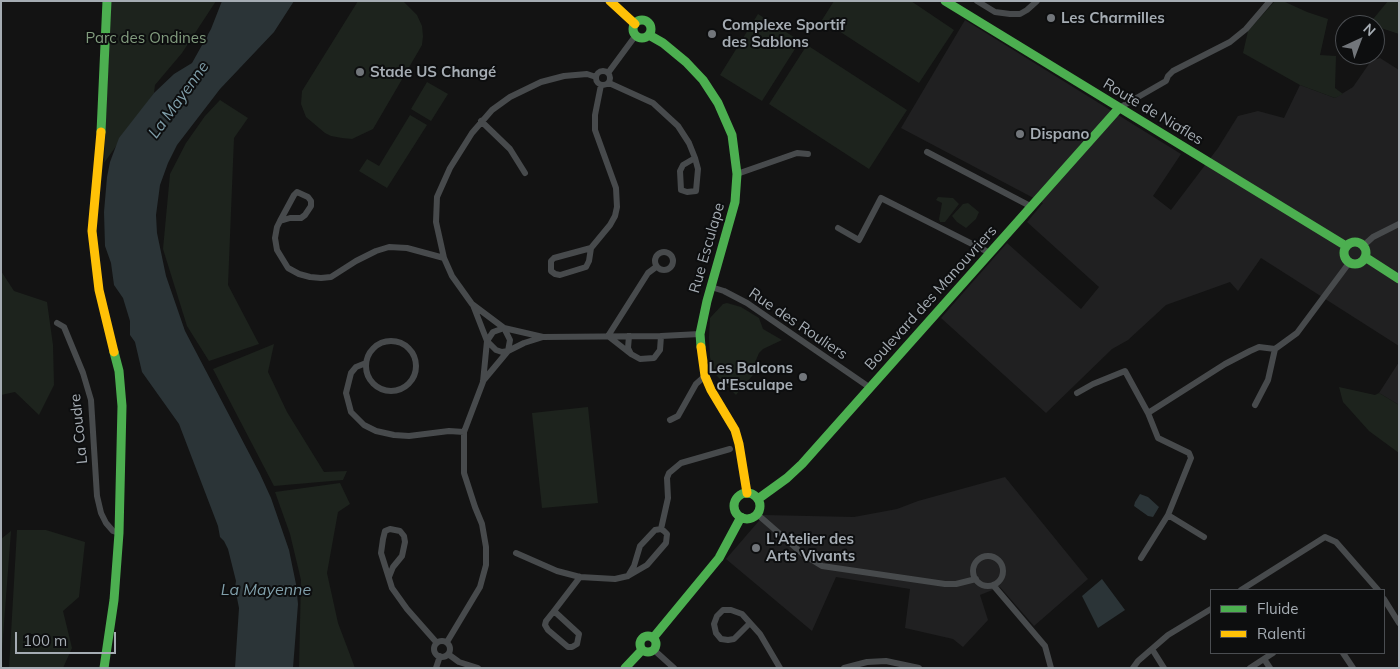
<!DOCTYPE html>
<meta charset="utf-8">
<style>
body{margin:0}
#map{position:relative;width:1400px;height:669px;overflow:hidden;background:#131313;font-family:Mulish,sans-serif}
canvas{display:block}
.frame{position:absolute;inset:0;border:2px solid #a5acb3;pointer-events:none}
.legend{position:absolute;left:1210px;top:589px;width:175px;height:65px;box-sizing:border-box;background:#0d0e0f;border:1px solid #4a4d51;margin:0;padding:6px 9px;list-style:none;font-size:15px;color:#a5acb3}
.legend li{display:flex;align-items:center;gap:10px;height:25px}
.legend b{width:25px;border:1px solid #4a4d51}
.north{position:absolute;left:1335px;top:15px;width:50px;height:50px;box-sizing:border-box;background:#0d0e0f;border:1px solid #4a4d51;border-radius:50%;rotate:43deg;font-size:14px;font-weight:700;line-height:20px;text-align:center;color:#a5acb3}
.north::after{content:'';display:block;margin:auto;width:18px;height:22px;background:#72767b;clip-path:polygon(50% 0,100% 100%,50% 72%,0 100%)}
.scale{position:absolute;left:15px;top:632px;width:101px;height:22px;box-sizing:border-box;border:2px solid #a5acb3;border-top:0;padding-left:6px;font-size:15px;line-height:18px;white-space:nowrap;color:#a5acb3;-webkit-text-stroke:4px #0d0e0f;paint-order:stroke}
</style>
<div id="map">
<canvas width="1400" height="669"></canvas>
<div class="frame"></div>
<ul class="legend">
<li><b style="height:6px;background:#4caf50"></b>Fluide</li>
<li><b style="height:6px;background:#ffc107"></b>Ralenti</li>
</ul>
<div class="north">N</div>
<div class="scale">100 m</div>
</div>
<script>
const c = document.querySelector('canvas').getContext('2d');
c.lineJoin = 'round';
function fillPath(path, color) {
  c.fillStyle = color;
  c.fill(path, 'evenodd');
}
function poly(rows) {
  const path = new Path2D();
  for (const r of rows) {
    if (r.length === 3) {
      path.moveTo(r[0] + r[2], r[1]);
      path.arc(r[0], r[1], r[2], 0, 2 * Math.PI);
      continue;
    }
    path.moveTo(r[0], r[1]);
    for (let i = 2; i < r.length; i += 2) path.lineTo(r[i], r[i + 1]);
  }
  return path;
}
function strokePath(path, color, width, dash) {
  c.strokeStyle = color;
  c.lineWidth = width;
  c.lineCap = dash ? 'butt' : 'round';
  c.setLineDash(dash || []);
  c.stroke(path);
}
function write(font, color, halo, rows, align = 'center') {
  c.font = font + ' Mulish,sans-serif';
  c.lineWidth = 4;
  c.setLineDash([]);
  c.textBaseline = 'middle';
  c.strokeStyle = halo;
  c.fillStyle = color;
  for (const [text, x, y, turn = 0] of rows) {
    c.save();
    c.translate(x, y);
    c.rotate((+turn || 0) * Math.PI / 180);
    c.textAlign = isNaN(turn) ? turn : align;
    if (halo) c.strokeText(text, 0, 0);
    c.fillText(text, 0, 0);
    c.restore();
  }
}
fillPath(poly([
 [965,20,1181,154,1153,196,1171,210,1218,148,1238,116,1258,111,1284,118,1300,85,1335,98,1353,87,1371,61,1380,58,1399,70,1399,346,1261,258,1238,291,1230,282,1166,305,1128,340,1112,349,1046,413,941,318,1007,243,1081,309,1099,287,1027,222,1043,203,901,128],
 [1399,362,1399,405,1379,393],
 [1005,477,1088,579,1034,626,1000,587,980,595,988,620,963,647,953,639,905,628,910,589,836,577,812,631,726,559,764,515,854,517,897,509,918,501]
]), '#202021');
fillPath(poly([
 [111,1,216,1,182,53,155,85,154,93,104,163],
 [358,1,403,1,417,15,422,26,423,36,422,45,373,129,352,139,342,138,331,136,325,133,306,117,301,104,302,91],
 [834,1,911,1,954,30,919,83,822,20],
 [1275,1,1283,1,1307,12,1328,19,1320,55,1336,56,1335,88,1343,94,1335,98,1300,85,1243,53,1248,31],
 [1388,1,1399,1,1399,34,1369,24],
 [758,14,800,41,762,101,720,75],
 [807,45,907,110,869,169,769,104],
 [427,82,448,94,431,121,411,109],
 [220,100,248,118,234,138,228,285,259,344,209,361,187,326,163,249,170,174,186,143,205,116],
 [410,115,427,125,387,188,359,171,367,159,379,166],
 [938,197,953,198,959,204,945,222,940,222,939,219,942,203,936,200],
 [968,203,979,212,976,219,966,228,957,222,952,216,963,204],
 [1,271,14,291,47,302,53,345,54,385,39,415,15,392,1,395],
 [727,303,741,307,759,318,763,329,782,340,763,349,759,353,754,365,758,369,736,395,717,376,713,371,710,357,709,337,710,318,723,304],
 [274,344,268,372,287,412,324,472,347,471,343,480,274,486,213,369],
 [1339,387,1375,395,1379,393,1399,405,1399,453,1369,431,1343,402],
 [588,407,598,503,542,508,532,413],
 [340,483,350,504,338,512,327,573,338,623,355,668,299,668,301,580,290,534,275,492],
 [17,530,46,530,85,542,79,597,63,611,72,648,63,668,9,668],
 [11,531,1,663,1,539]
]), '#1d231d');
fillPath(poly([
 [222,1,294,1,274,32,220,89,177,145,168,163,160,185,156,215,157,233,166,276,185,331,260,474,271,498,289,550,296,584,298,604,293,668,235,668,239,608,235,588,236,581,228,549,224,541,220,537,218,526,179,424,142,372,135,342,130,335,130,321,123,298,114,285,111,263,105,246,104,212,107,177,110,162,119,138,154,93,174,74,192,63,211,29],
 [1140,494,1148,497,1159,507,1153,517,1148,516,1134,506,1135,502],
 [1102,579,1125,610,1098,628,1082,596]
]), '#2b3437');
strokePath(poly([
 [977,1,995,12,1010,14,1020,14,1027,10,1037,1],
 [603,78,7],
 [608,73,636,35],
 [609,83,653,103,678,126,689,143,695,158,698,169,696,191,687,192,681,190,680,171,683,165,695,158],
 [1119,108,1166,81,1168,76,1173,71,1230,42,1246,29,1270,1],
 [481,121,510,149,525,173],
 [927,152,1032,207],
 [737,174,797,153,808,154],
 [280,221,290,218,301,218,305,215,311,206,311,201,308,197,297,192,294,195,280,221,277,227,275,238,277,250,288,268,299,274,310,277,321,278,331,277,356,261,376,251,389,247,407,248,444,258],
 [838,228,859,240,881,198,990,253],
 [1363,246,1373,237,1399,224],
 [591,248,554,258,551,261,551,271,555,274,560,275,586,267,589,261,591,248,610,225,615,216,617,207,616,188,595,130,595,115,601,85],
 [664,261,9],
 [656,267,648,273,608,336,631,354,640,359,654,358,660,350,661,336],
 [711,287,724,291,747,303,869,387],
 [57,323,64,327,83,373,91,400,97,496,101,513,106,523,113,531,119,533],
 [504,328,510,340,508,351,502,352,496,350,487,341,493,332,504,328],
 [629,336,628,348,631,354],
 [543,337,504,328,472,304,452,276,444,258,436,222,437,197,450,168,472,133,492,110,510,97,541,82,564,76,587,74,596,77],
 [391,366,25],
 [366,363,356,367,351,373,346,393,351,412,364,425,376,431,394,435,409,436,449,431,464,432],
 [483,381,508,351,524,343,543,337,661,336,700,334],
 [1077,393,1093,384,1125,371,1148,413,1158,438,1189,453,1191,458,1168,515,1141,558],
 [1255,405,1268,380,1275,349,1297,333,1349,263],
 [1148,413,1225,364,1250,351,1259,347,1275,349],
 [670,420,678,416,696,384,705,376],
 [757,514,804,555,822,566,945,584,956,584,976,579],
 [1168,515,1204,537],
 [661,529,668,498,667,478,669,473,681,463,730,449],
 [516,553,557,571,580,577,615,579,628,576,647,565,666,543,667,534,664,531,661,529,655,530,640,546,634,566,628,576],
 [988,571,15],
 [389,577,393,567,402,556,405,542,404,536,400,531,390,529,385,531,383,539,381,553,392,588,407,609,437,643],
 [993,585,1045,646,1051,668],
 [1241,590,1325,537,1336,542,1378,590],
 [1384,599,1399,623],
 [554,611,579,634,577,644,572,647,568,647,548,630,545,625,546,621,554,611,580,577],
 [750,623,734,639,728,640,721,639,716,633,714,624,717,616,723,610,731,610,742,614,760,634,780,668],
 [442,649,8],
 [447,642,480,587,486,565,486,547,482,524,475,507,464,473,464,432,483,382,487,341,473,305],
 [1152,649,1164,668],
 [654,650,674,668],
 [1343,653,1353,668],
 [448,654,459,662,478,668],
 [1264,659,1270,668],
 [436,668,440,656],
 [844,668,867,662,886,661,919,668],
 [1133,668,1138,661,1168,635,1211,609],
 [1250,668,1273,653]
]), '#474a4c', 6);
strokePath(poly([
 [945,1,1346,246],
 [642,29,9],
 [649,35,663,43,686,62,703,80,718,103,732,135,737,174,735,202,707,301,700,334,701,347],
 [101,132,107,1],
 [1355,253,11],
 [1365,257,1399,279],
 [747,506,13],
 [758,499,787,478,802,464,1119,108],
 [648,644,8],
 [653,638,719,558,741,517],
 [104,668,114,600,119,533,122,406,119,371,114,352],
 [625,668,642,650]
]), '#4caf50', 9);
strokePath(poly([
 [610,1,635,24],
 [101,132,92,231,99,290,114,352],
 [701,347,705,376,711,390,735,430,739,444,747,493]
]), '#ffc107', 9);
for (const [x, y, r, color] of [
 [1051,18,5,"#72767b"],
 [712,34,5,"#72767b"],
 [360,72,5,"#72767b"],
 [1020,134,5,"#72767b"],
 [803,377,5,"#72767b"],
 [756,548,5,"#72767b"]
]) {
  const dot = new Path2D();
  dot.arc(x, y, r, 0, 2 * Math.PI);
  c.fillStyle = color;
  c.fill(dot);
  strokePath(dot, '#0d0e0f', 2);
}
write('bold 15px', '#a5acb3', '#0d0e0f', [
 ["Les Charmilles",1061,18],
 ["Complexe Sportif",722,25],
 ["des Sablons",722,42],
 ["Stade US Changé",370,72],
 ["Dispano",1030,134],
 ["Les Balcons",793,368,"right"],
 ["d'Esculape",793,385,"right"],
 ["L'Atelier des",766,539],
 ["Arts Vivants",766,556]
], 'left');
write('15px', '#829c7e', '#0d0e0f', [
 ["Parc des Ondines",146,38]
]);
write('15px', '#a5acb3', '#0d0e0f', [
 ["Route de Niafles",1153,112,31],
 ["Rue Esculape",707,248,-74],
 ["Boulevard des Manouvriers",931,298,-48],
 ["Rue des Rouliers",798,324,34],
 ["La Coudre",79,429,-96]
]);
write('italic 16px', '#809faa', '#0d0e0f', [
 ["La Mayenne",179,100,-54],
 ["La Mayenne",266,590]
]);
</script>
